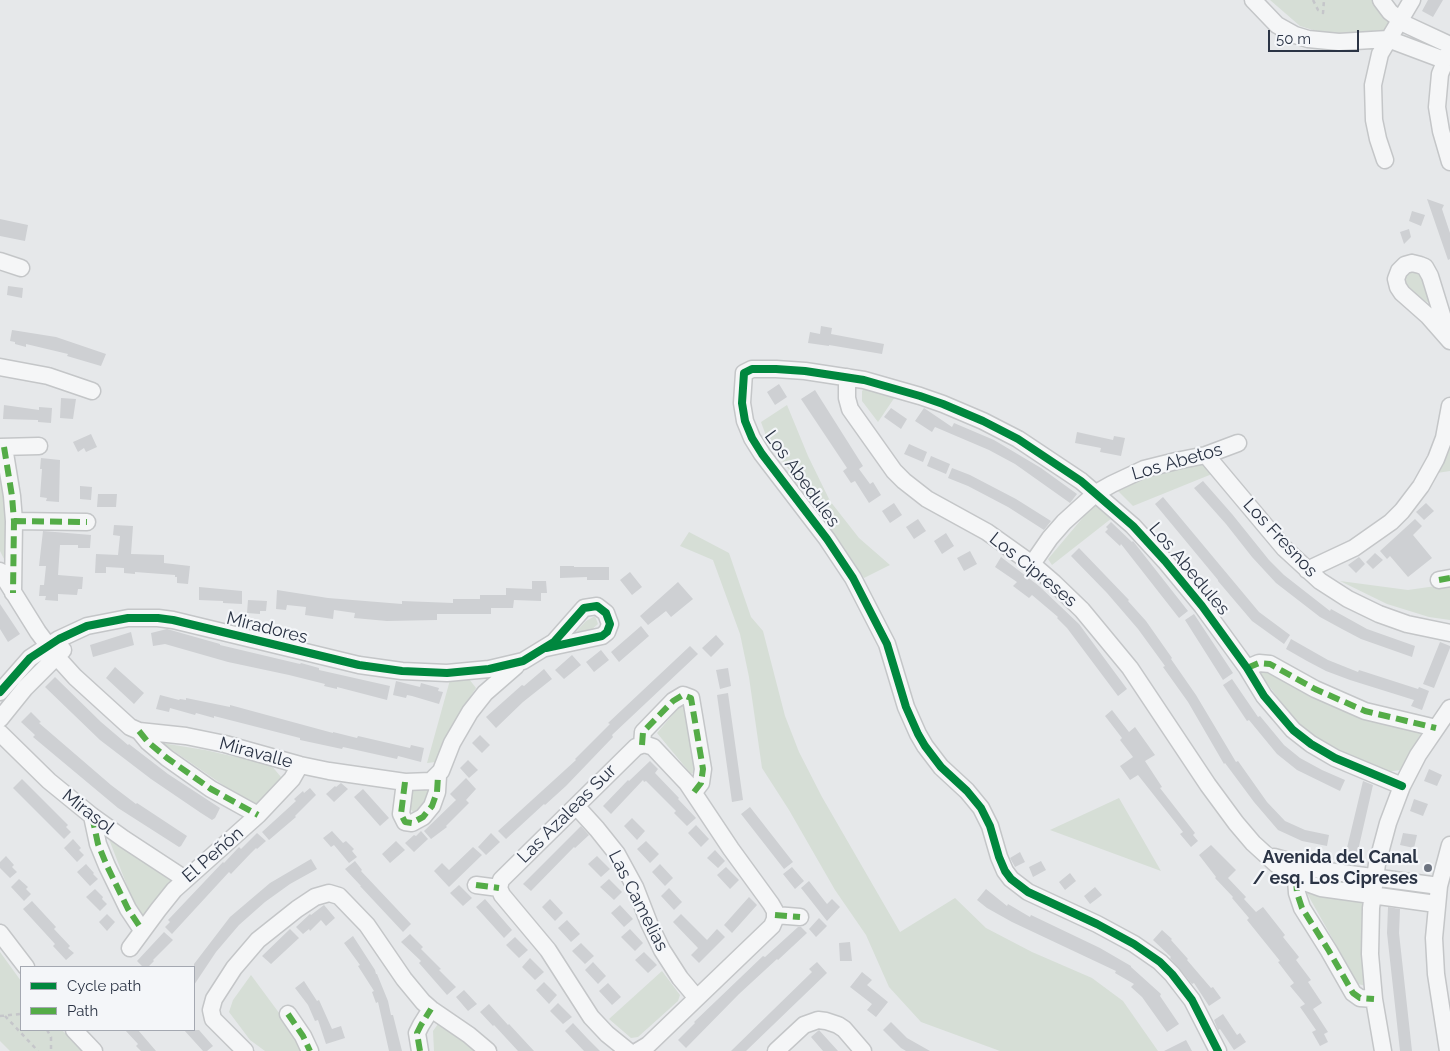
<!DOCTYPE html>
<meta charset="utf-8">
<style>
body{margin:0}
#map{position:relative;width:1450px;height:1051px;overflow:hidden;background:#e6e8ea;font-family:Raleway,sans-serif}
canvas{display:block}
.legend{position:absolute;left:20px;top:966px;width:175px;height:65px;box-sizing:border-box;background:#f4f6f9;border:1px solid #a4a8b1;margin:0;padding:6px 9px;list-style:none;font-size:15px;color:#2b3445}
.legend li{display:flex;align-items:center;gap:10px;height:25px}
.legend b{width:25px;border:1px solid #a4a8b1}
.scale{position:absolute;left:1268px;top:30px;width:91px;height:22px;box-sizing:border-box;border:2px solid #2b3445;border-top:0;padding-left:6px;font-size:15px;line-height:18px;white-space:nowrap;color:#2b3445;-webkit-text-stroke:4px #f4f6f9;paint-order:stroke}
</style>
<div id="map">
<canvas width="1450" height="1051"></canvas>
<ul class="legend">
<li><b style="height:6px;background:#00873e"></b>Cycle path</li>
<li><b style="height:6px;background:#54ac47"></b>Path</li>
</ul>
<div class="scale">50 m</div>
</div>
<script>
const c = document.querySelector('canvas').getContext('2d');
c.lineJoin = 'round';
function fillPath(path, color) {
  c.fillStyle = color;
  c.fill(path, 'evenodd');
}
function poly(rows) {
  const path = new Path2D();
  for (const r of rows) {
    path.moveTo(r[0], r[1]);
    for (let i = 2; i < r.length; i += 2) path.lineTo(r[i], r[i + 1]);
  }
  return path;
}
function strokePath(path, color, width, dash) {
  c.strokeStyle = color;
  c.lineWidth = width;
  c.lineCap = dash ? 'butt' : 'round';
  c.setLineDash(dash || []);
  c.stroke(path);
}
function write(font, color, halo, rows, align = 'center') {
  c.font = font + ' Raleway,sans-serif';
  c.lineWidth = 4.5;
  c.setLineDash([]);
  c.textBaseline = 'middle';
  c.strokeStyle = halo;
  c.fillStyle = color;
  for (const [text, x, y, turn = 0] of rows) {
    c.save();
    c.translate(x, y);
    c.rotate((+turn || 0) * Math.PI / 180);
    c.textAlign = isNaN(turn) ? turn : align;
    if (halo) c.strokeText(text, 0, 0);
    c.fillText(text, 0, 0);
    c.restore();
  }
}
fillPath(poly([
 [1270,0,1375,0,1392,26,1387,34,1343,36,1323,33,1300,26],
 [1417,269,1424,279,1432,305,1409,291,1403,281,1407,270],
 [869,384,899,391,878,422,862,401,862,391],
 [787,405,808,456,830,501,859,538,890,565,864,578,805,490,769,444,761,422],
 [1450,444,1450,471,1437,473],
 [0,458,11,522,6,563,0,551],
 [1203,463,1212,474,1133,506,1117,490,1146,474],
 [1096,502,1112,518,1052,565,1048,559],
 [689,532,729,553,751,617,763,631,785,716,799,752,822,797,900,932,955,898,986,928,1032,952,1092,978,1123,1001,1158,1051,1000,1051,921,1022,889,987,866,935,835,890,789,810,762,768,749,677,740,634,713,560,680,546],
 [1340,581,1408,590,1450,584,1450,620,1429,617,1387,604],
 [595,616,598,624,590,631,576,632,586,621],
 [1270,670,1425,729,1400,770,1387,772,1355,759,1327,745,1301,726,1281,702,1258,671],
 [469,679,476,688,458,716,436,762,427,763,450,680],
 [681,705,690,710,695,772,691,774,657,733],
 [162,743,205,750,271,765,281,777,278,791,258,809],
 [433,785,427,802,420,809,413,812,407,805,411,787],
 [1119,798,1161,871,1050,830],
 [107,834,174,881,150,918,142,915,131,896],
 [1304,888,1362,900,1366,986,1358,984],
 [0,952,21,981,21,1030,62,1030,83,1051,10,1051,0,1041],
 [662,971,680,995,678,1001,638,1037,631,1038,609,1019],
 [251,975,288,1025,302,1051,265,1051,250,1040,229,1012,233,1000],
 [438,1024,461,1035,480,1051,434,1051,433,1031]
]), '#d6ded6');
fillPath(poly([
 [1428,0,1443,0,1433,17,1422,11],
 [1427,199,1444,205,1442,209,1450,233,1450,259,1448,260],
 [1412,211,1425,215,1421,226,1409,221],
 [0,219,28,225,25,241,0,236],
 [1409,229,1411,237,1404,244,1400,232],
 [8,286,23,288,22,298,7,295],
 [821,326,832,328,831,334,884,344,882,354,829,345,829,346,808,343,810,332,820,334],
 [12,330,56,337,106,354,101,366,67,356,68,354,26,344,26,347,15,344,15,342,10,341],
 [779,384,787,397,775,405,767,392],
 [815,390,863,466,859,469,870,484,873,482,881,495,869,503,855,481,851,483,843,471,847,468,801,399],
 [61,398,76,399,73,419,60,418],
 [4,405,39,410,39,407,52,408,51,423,38,422,38,420,3,419],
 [891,408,907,419,901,429,884,417],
 [924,408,952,427,954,423,994,440,1041,468,1077,494,1070,503,1015,464,989,450,935,427,932,432,915,421],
 [1077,432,1113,440,1114,436,1125,438,1121,456,1100,452,1101,448,1075,443],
 [91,434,97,447,86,452,84,448,78,452,73,442],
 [909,444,927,452,923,462,904,454],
 [931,456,950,464,946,474,927,466],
 [41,458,60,460,59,502,46,501,47,498,40,497,42,469,40,469],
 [952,468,970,475,1016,499,1051,521,1044,530,1008,507,968,486,948,478],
 [1203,481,1232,514,1269,560,1284,575,1330,611,1331,609,1367,629,1415,646,1412,657,1361,639,1342,629,1320,617,1276,583,1252,557,1226,524,1194,488],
 [80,486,92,487,91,500,80,499],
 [98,494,117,494,116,507,97,507],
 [1163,497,1259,612,1290,635,1284,644,1252,621,1218,581,1218,580,1155,504],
 [894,503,902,515,890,523,882,511],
 [1426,503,1434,511,1424,520,1416,512],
 [918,519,926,531,914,539,906,527],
 [1415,519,1422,526,1413,535,1432,558,1408,577,1390,556,1387,559,1380,551],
 [1111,522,1132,542,1133,541,1188,611,1179,618,1121,544,1120,546,1105,532,1108,529,1106,527],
 [114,525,133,526,131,554,164,555,164,563,190,566,188,584,177,583,177,577,175,577,175,575,135,572,135,574,124,573,124,568,106,567,106,573,95,573,96,554,118,555,120,536,113,535],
 [43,531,91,535,90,548,78,548,78,545,60,545,58,575,83,577,82,589,78,589,77,595,58,594,58,601,45,600,46,596,39,596,40,585,44,585,46,566,39,566],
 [946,533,954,546,942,554,934,541],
 [1079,548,1129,600,1128,601,1146,621,1172,658,1171,659,1196,695,1236,762,1238,761,1267,802,1285,821,1305,830,1329,835,1327,846,1302,841,1278,830,1254,802,1225,763,1224,764,1188,702,1163,667,1165,666,1138,629,1107,593,1071,556],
 [970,551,977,564,964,571,957,558],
 [1375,553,1383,560,1373,569,1366,562],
 [1001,557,1039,586,1079,624,1127,689,1118,696,1067,628,1057,618,1058,617,1032,595,1029,598,1013,586,1017,582,995,567],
 [1359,557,1365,564,1356,573,1348,565],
 [560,566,574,566,574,567,609,567,609,580,587,580,587,577,560,578],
 [630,572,642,587,632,595,620,580],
 [532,581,546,581,547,593,541,593,541,601,514,600,513,608,491,608,491,614,437,614,437,620,387,621,354,618,355,613,334,610,333,619,305,615,306,607,287,605,286,610,276,609,277,590,328,598,402,604,402,601,453,603,453,599,480,599,480,595,506,595,506,588,532,589],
 [678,582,693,599,671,617,666,611,648,625,640,616],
 [199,587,242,591,242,604,223,603,223,601,199,600],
 [248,600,267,601,266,611,260,611,260,614,247,613],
 [0,604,20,634,8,642,0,629],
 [1194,614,1233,673,1223,680,1185,620],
 [641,626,649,636,619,662,611,652],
 [167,629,220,644,220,645,300,664,301,663,319,668,319,670,390,686,387,700,337,687,337,689,324,686,325,684,289,675,228,662,165,644,153,646,151,633],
 [131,632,134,645,93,657,90,645],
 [716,635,724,644,711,657,702,648],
 [1291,639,1328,660,1358,672,1359,670,1418,689,1419,687,1429,691,1422,710,1411,706,1414,700,1350,680,1326,671,1307,661,1286,649],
 [1440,642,1450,646,1450,648,1434,688,1423,684],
 [690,646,698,654,612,735,613,737,566,786,545,805,544,804,506,839,498,831,576,760,575,759,610,724,608,723],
 [601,650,609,660,594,672,586,662],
 [572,655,581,665,564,679,555,670],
 [115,667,144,693,134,704,106,678],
 [728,668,731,686,720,689,716,670],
 [544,669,552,679,523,702,496,728,486,717,522,685,524,686],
 [55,677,101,722,128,745,129,744,168,774,220,808,215,818,212,820,201,813,151,779,100,740,45,687],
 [1232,679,1258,717,1260,716,1284,745,1300,758,1322,770,1345,780,1340,791,1297,770,1277,754,1249,720,1247,721,1223,685],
 [396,681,420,687,421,683,439,688,438,691,443,692,439,704,412,696,407,695,406,698,393,695],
 [728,693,743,800,732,802,717,695],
 [160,695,179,700,180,699,186,700,186,698,230,707,230,705,333,733,333,732,357,738,358,736,410,748,411,745,424,748,421,762,398,756,397,759,343,747,342,749,300,740,300,738,214,716,214,718,196,713,195,715,170,708,169,712,156,709],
 [1112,710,1129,732,1135,727,1155,755,1145,761,1162,787,1160,788,1195,833,1193,835,1198,841,1191,847,1180,834,1183,832,1138,775,1130,780,1120,766,1133,757,1120,740,1122,738,1105,716],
 [31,712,41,722,39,723,111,785,136,804,137,803,187,836,181,846,179,847,118,808,33,737,35,735,21,722],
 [480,735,490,745,482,753,472,743],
 [468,760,478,770,469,778,460,768],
 [650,761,658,769,655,773,679,798,678,799,696,818,687,826,674,813,676,811,646,781,644,782,643,780,611,814,603,806,628,780,629,781],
 [1429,769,1442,775,1437,786,1424,781],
 [466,778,476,789,466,800,469,803,446,826,447,827,431,839,424,831,456,800,450,794],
 [22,779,68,825,66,827,71,832,64,839,13,788],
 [1363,781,1373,785,1357,855,1346,852],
 [341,783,348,789,334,802,326,794,335,786,336,787],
 [310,788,316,795,295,816,296,817,269,840,262,832,296,801,294,799,303,791,304,793],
 [363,789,389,818,380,826,354,797],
 [1414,799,1428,804,1423,816,1410,811],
 [750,807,793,862,784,869,741,814],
 [632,818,645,831,637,840,624,826],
 [696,825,709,839,701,847,688,833],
 [581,826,589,835,575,848,574,847,531,891,523,884],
 [332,831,343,843,346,841,354,849,352,851,357,857,349,863,334,845,331,847,323,838],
 [421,831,428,839,414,852,405,843,414,835,416,836],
 [257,833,266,841,257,849,256,848,251,853,231,874,229,872,172,934,165,927,170,922,168,920,223,862,224,863,239,847,241,849],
 [491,833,500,842,486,855,478,847],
 [1403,833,1417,835,1414,848,1400,845],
 [73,839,81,848,79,850,84,855,77,862,64,848],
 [396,841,405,850,390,863,382,854],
 [646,841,659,854,650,863,637,849],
 [1211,845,1236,870,1228,878,1246,897,1244,899,1256,912,1263,907,1285,935,1283,937,1299,957,1296,960,1311,980,1308,982,1322,1003,1313,1009,1328,1032,1324,1034,1328,1042,1320,1046,1312,1032,1316,1030,1300,1007,1305,1004,1290,986,1294,983,1278,962,1280,961,1247,920,1249,918,1232,898,1233,897,1215,878,1216,877,1199,855],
 [473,847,482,855,449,887,434,871,442,863,449,870],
 [715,850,725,861,718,868,707,858],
 [1020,852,1025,862,1015,867,1010,858],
 [6,856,14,865,12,867,17,872,10,878,0,868,0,862],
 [597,856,610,869,601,877,588,864],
 [311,859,317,869,290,884,265,902,239,925,216,952,194,985,194,964,230,917,270,883],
 [355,861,362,870,361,871,411,924,403,932,360,886,361,886,345,869],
 [1041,861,1046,870,1033,877,1029,867],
 [86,864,94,873,93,874,98,879,90,886,77,872],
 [660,864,673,878,665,886,652,872],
 [726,867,739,880,730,889,717,875],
 [792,867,804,881,795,889,783,874],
 [1070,873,1076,881,1065,890,1059,882],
 [19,879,28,887,26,889,31,894,24,901,11,887],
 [609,879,622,892,614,900,600,887],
 [809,881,827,904,832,899,840,907,827,921,801,888],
 [459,885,472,898,463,906,450,893],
 [1095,887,1102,895,1090,904,1084,896],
 [669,888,682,902,674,910,661,896],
 [95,889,103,897,102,899,107,904,100,911,86,897],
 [986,889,1007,906,1008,904,1030,917,1031,915,1100,948,1131,966,1131,967,1161,994,1160,996,1179,1024,1167,1032,1142,997,1131,987,1134,984,1115,973,1116,971,1012,922,987,908,977,900],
 [749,897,757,905,732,933,724,925],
 [485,899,512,930,504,938,476,907],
 [550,899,563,913,555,921,542,907],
 [32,901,56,927,54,929,70,946,68,948,74,953,66,960,53,946,55,944,23,909],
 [324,905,335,918,326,926,321,920,310,931,309,929,303,934,296,927,310,914,311,915],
 [620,905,633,919,624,927,611,913],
 [1388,907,1400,909,1399,933,1412,1051,1400,1051,1387,933],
 [107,914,115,922,107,931,99,922],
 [681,914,707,940,717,929,725,937,699,963,691,955,698,948,673,922],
 [819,918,827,926,816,937,809,929],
 [567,920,580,934,571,942,558,928],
 [798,927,801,927,807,933,778,960,777,959,739,994,686,1048,678,1040,695,1023,694,1022,763,956,765,957],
 [290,929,299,938,271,964,262,956],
 [630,929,643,943,635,951,621,937],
 [1162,930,1172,939,1171,940,1188,959,1187,960,1211,988,1213,987,1221,998,1209,1006,1194,983,1192,984,1170,958,1171,957,1153,940],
 [164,932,173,940,153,960,154,961,148,967,143,967,137,961],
 [410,934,423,947,421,949,441,969,439,970,456,987,447,995,419,963,421,961,401,942],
 [353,936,375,970,376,974,377,974,388,1001,391,1015,393,1015,402,1051,389,1051,378,1002,376,1003,372,992,374,991,358,966,360,965,344,943],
 [515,937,528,950,519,958,506,945],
 [850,942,852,961,840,961,839,943],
 [581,943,594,956,585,964,572,951],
 [644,952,657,965,648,973,635,960],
 [530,958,544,972,535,980,522,967],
 [593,962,606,976,598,984,585,970],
 [817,962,827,973,746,1051,731,1051,812,972,809,969],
 [862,972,872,980,867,985,888,1002,876,1017,867,1010,872,1004,850,987],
 [304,981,317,1001,319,1000,332,1029,341,1026,345,1038,326,1044,318,1020,315,1021,308,1005,295,988],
 [544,982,557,995,549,1004,536,990],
 [608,983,621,997,612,1005,599,991],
 [464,990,477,1004,468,1011,456,997],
 [558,1003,572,1017,563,1024,550,1011],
 [489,1004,508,1025,509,1024,534,1051,518,1051,494,1025,493,1026,480,1012],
 [1223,1014,1237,1035,1240,1033,1246,1042,1234,1050,1220,1029,1218,1030,1214,1020],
 [891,1022,907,1038,930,1051,906,1051,901,1048,883,1030],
 [573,1023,587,1038,600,1051,584,1051,565,1031],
 [125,1030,138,1030,156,1051,141,1051,136,1046,138,1044],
 [184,1030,199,1030,213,1046,207,1051,203,1051],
 [819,1030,838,1051,823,1051,811,1037],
 [1186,1040,1192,1051,1164,1051]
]), '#ced0d3');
const minor = poly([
 [1253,0,1277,25,1295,35,1308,39,1339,42,1388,39,1444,60],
 [1381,0,1390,12,1407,25,1450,45],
 [1449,52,1440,74,1437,107,1441,131,1450,162],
 [1385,160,1378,139,1374,120,1373,85,1380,54,1412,0],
 [0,261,21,268],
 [1412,263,1420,265,1425,267,1430,276,1450,341,1428,316,1402,293,1398,287,1396,279,1399,271,1405,265,1412,263],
 [0,367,48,376,92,391],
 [847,377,847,398,850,409,894,471,904,481,927,499,987,532,1032,564,1054,583,1082,610,1130,668,1208,785,1236,823,1253,843,1276,864,1296,879,1321,888,1436,904],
 [0,447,39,446],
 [4,447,12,496,14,521,13,593],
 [1206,455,1284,548,1320,581,1348,599,1379,614,1407,624,1450,633],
 [14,521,87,522],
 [1032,564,1050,538,1064,522,1096,493,1112,484,1144,469,1176,461,1206,455,1238,443],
 [1307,570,1354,548,1391,522,1402,511,1421,486,1436,459,1444,438,1450,406],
 [0,571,38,632,56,656,75,677,130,727,139,731,186,736,225,744,300,765,329,771,405,782,431,781,441,771,452,743,470,712,485,693,516,666],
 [1439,580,1450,578],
 [1247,668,1259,663,1270,664,1315,689,1365,711,1436,728],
 [0,692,30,658,59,639,87,626,128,618,158,618,173,620,359,665,402,671,447,673,489,669,523,661,554,642,584,608,597,606,606,613,610,624,607,632,602,636,546,648],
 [0,719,25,688,63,650],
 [139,731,148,742,167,758,211,789,258,815],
 [0,733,49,781,92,816,124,839,185,879],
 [642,745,643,732,673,701,683,695,691,698,703,769,701,783,694,792],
 [405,782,401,814,405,822,412,823,423,817,432,806,437,792,438,776],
 [577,807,597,829,617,854,635,887,649,923,662,950,680,978,696,997],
 [92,816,98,844,107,866,128,909,142,930],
 [1274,857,1320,870,1439,886],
 [1296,879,1297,893,1302,908,1329,951,1353,993,1360,998,1374,999],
 [476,885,499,888],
 [499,888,501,880,504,877,636,747,644,744,653,747,687,783,731,849,771,904,775,911,775,919,772,926,648,1045,638,1051],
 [499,888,502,895,548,950,591,1017,607,1034,628,1051],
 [775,915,800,917],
 [0,933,26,967],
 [130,948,158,910,174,890,258,815,292,779,300,765],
 [288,1014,303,1036,310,1051],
 [74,1030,94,1051],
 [245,1051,213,1019,211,1010,214,999,234,968,258,940,297,909,315,897,329,893,339,896,367,925,404,979,423,1002,431,1009,469,1035,488,1051],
 [420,1051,417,1033,421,1025,431,1009],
 [776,1051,804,1025,818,1020,826,1021,838,1025,844,1029,863,1051],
 [1218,1051,1192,1000,1172,974,1160,962,1134,944,1097,924,1028,892,1011,879,1005,871,999,857,990,826,981,808,967,791,941,767,925,746,918,734,906,707,887,644,853,578,827,539,762,454,752,438,745,421,742,403,744,373,752,369,776,369,805,371,864,380,920,396,943,404,983,421,1018,439,1081,481,1133,526,1165,561,1202,606,1247,668,1264,696,1293,730,1311,744,1335,758,1402,786],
 [1383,1051,1374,999,1370,954,1371,908,1377,864,1388,823,1402,786,1418,755,1450,708],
 [1448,1051,1436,974,1434,938,1439,886,1450,845]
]);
strokePath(minor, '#c4c6c8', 19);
strokePath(poly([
 [1313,0,1318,10,1323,13,1324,0],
 [0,1016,21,1014],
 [5,1016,38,1051],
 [47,1030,51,1037,51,1051]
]), '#c5c6ca', 2.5, [4, 4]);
strokePath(minor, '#f5f6f7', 16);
strokePath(poly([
 [4,447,12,496,14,521,13,593],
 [14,521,87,522],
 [1439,580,1450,578],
 [1247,668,1259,663,1270,664,1315,689,1365,711,1436,728],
 [139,731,148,742,167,758,211,789,258,815],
 [642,745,643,732,673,701,683,695,691,698,703,769,701,783,694,792],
 [405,782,401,814,405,822,412,823,423,817,432,806,437,792,438,776],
 [92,816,98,844,107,866,128,909,142,930],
 [1296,879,1297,893,1302,908,1329,951,1353,993,1360,998,1374,999],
 [476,885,499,888],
 [775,915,800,917],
 [288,1014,303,1036,310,1051],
 [420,1051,417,1033,421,1025,431,1009]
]), '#54ac47', 6, [12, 6]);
strokePath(poly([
 [0,692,30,658,59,639,87,626,128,618,158,618,173,620,359,665,402,671,447,673,489,669,523,661,554,642,584,608,597,606,606,613,610,624,607,632,602,636,546,648],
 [1218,1051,1192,1000,1172,974,1160,962,1134,944,1097,924,1028,892,1011,879,1005,871,999,857,990,826,981,808,967,791,941,767,925,746,918,734,906,707,887,644,853,578,827,539,762,454,752,438,745,421,742,403,744,373,752,369,776,369,805,371,864,380,920,396,943,404,983,421,1018,439,1081,481,1133,526,1165,561,1202,606,1247,668,1264,696,1293,730,1311,744,1335,758,1402,786]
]), '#00873e', 8);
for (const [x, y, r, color] of [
 [1428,868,5,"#6c737f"]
]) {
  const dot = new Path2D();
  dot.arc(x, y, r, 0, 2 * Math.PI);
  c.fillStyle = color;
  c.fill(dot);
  strokePath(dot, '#f4f6f9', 2);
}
write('18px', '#2b3445', '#f4f6f9', [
 ["Los Abetos",1177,462,-16],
 ["Los Abedules",802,479,54],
 ["Los Fresnos",1280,538,47],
 ["Los Abedules",1189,569,50],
 ["Los Cipreses",1033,570,39],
 ["Miradores",267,628,14],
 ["Miravalle",256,753,15],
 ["Mirasol",88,812,38],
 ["Las Azaleas Sur",567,814,-45],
 ["El Peñón",213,855,-41],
 ["Las Camelias",638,901,63]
]);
write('bold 18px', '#2b3445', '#f4f6f9', [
 ["Avenida del Canal",1418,858],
 ["/ esq. Los Cipreses",1418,879]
], 'right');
</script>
